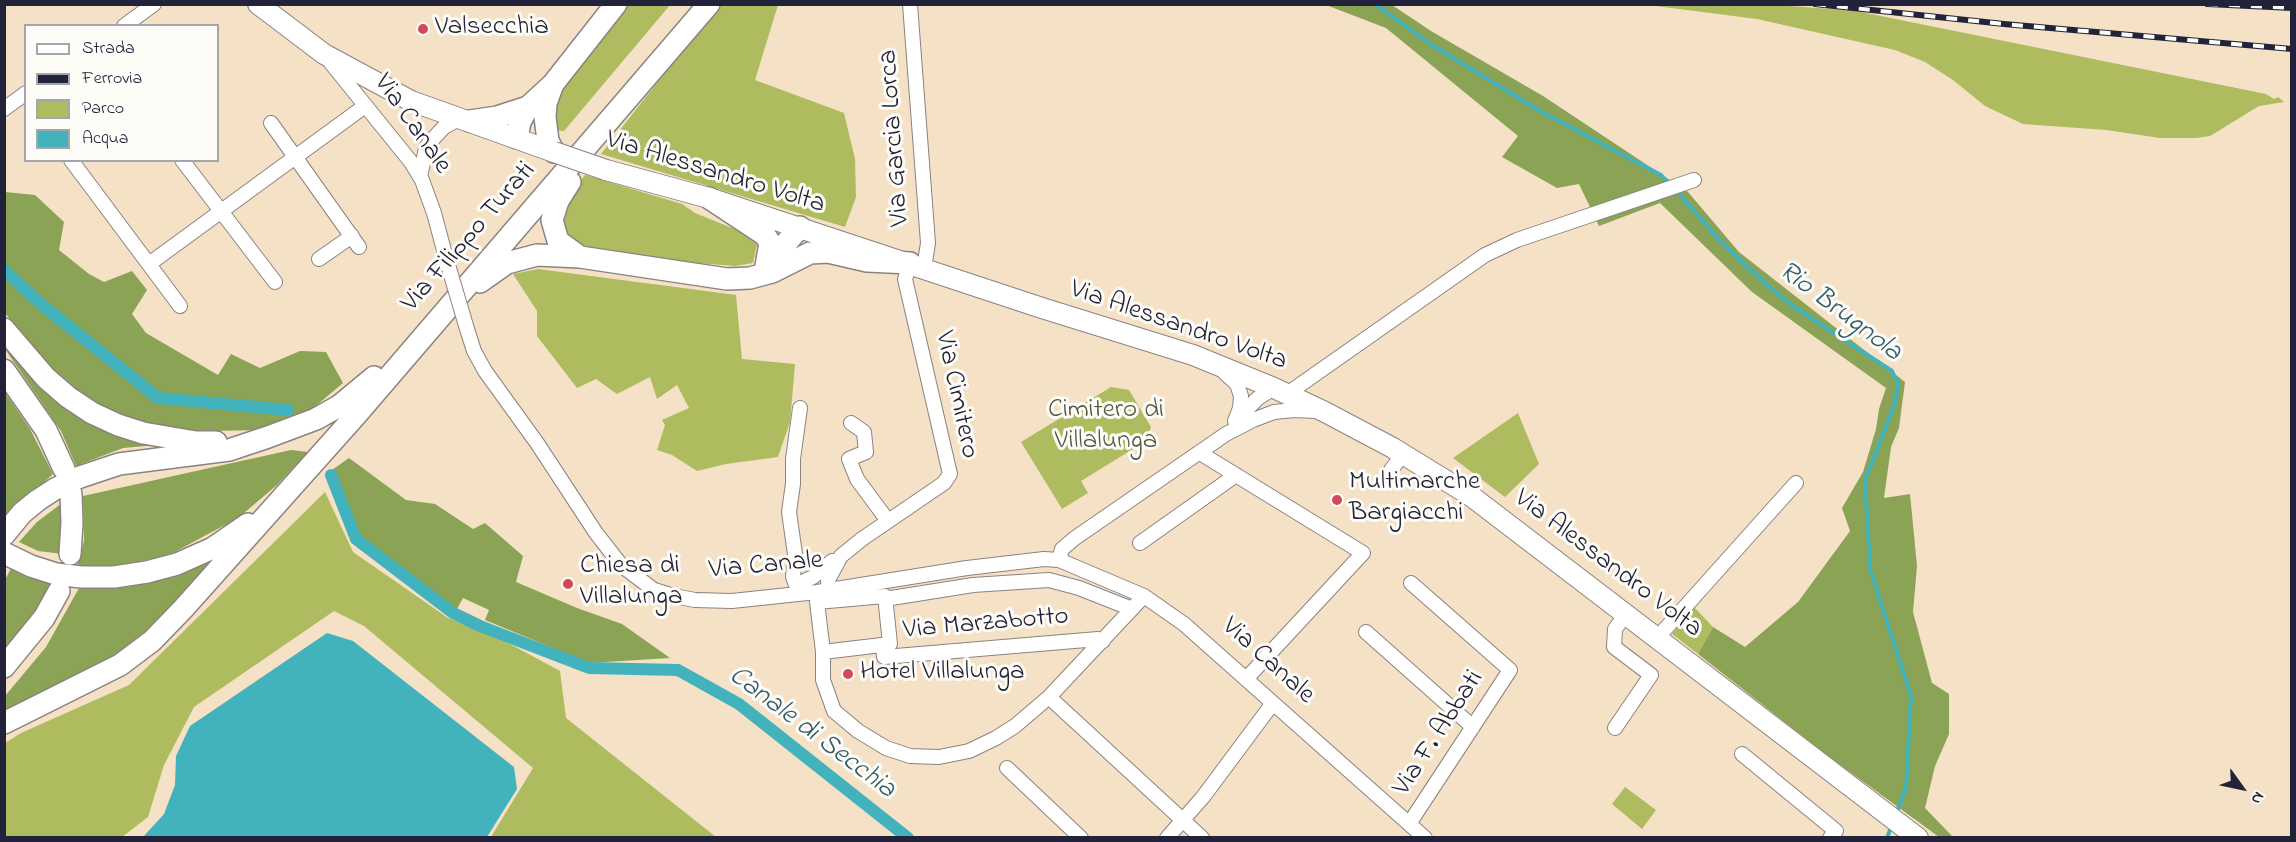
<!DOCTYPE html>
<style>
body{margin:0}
#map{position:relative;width:2296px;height:842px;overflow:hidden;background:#f5e1c6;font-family:"Indie Flower",sans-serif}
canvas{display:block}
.frame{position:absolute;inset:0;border:6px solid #22223b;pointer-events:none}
.legend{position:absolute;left:24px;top:24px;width:195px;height:138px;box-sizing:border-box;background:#fdfcf7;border:2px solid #a5a5ac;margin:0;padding:8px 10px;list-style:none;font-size:18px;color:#22223b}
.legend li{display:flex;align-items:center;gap:12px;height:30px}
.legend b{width:30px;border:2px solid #a5a5ac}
.north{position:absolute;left:2212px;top:758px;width:60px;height:60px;-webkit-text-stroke:4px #fdfcf7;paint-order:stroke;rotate:123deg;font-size:16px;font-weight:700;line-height:24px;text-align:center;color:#22223b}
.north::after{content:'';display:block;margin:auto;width:21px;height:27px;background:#22223b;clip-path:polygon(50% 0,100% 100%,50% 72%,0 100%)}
</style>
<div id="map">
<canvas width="2296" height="842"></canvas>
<div class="frame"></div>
<ul class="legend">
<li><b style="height:8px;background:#fff"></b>Strada</li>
<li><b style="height:8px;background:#22223b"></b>Ferrovia</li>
<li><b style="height:16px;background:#aebb5e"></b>Parco</li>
<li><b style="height:16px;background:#42b2bd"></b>Acqua</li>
</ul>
<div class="north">N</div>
</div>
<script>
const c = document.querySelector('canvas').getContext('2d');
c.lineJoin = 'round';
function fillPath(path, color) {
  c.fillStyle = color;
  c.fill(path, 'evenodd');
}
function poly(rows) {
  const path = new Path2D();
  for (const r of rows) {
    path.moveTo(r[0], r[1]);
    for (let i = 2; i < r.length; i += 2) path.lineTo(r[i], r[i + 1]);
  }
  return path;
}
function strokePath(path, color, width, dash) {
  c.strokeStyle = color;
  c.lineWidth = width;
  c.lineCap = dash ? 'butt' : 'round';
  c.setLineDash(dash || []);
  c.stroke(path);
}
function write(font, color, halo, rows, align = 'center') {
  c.font = font + ' "Indie Flower",sans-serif';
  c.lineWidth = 6;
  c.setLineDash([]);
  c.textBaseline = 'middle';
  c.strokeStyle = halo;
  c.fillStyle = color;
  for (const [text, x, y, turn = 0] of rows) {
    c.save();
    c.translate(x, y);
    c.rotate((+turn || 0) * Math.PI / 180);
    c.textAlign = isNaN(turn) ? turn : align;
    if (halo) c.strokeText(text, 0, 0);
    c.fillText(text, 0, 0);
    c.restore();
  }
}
fillPath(poly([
 [629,5,670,5,564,131,551,130,554,95],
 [720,5,778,5,755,80,844,113,855,159,856,197,845,227,601,154,667,70,681,47],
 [1778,5,1856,11,2266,94,2274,99,2278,97,2284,102,2259,106,2210,136,2196,138,2160,138,2106,130,2023,124,1985,106,1953,80,1925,62,1895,50,1757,19,1648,5],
 [585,175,682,204,695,213,737,230,757,244,753,263,735,266,647,259,586,246,563,235,562,205],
 [538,269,736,295,742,359,795,364,790,422,778,457,726,464,697,471,672,455,657,450,665,425,662,420,689,408,677,385,657,399,650,377,617,394,596,379,577,388,537,336,537,311,513,274],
 [1111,387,1129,390,1151,427,1146,441,1081,481,1088,493,1062,509,1021,442],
 [1518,413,1539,464,1505,497,1453,458],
 [325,492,353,552,448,618,510,644,560,671,566,718,716,837,491,837,533,768,364,626,334,611,194,707,164,765,148,817,122,837,5,837,5,743,21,733,129,685],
 [1694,607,1713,627,1698,654,1672,634],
 [1625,787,1656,810,1642,829,1612,804]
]), '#aebb5e');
fillPath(poly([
 [1326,5,1392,5,1431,31,1543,96,1688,192,1739,252,1905,382,1899,428,1891,447,1884,498,1910,494,1917,566,1913,612,1932,683,1949,694,1949,734,1935,766,1925,808,1953,837,1939,837,1824,753,1698,654,1713,627,1745,647,1798,602,1850,531,1842,508,1863,472,1876,429,1879,409,1886,388,1752,292,1660,203,1599,226,1579,184,1557,188,1502,157,1518,136,1386,28],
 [5,192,35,195,64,222,59,250,89,274,104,282,132,271,147,290,132,314,146,333,218,375,231,354,260,368,300,351,326,352,343,383,305,415,265,430,210,431,162,428,109,411,66,383,33,349,5,313],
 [4,340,34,372,158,445,123,448,76,466,61,431,5,349],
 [4,391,30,429,53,474,24,501,4,523],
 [291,450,308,452,277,485,238,518,169,555,106,569,77,566,84,541,83,496],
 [349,458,406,500,435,504,473,529,485,523,523,556,516,582,577,608,622,624,670,658,589,663,485,620,489,610,463,598,457,609,359,535,332,470],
 [62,503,63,554,38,551,19,542,37,522],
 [219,554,188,592,151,627,106,663,5,710,5,696,46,647,79,588,127,587,199,566],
 [12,566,52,582,45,599,5,654,5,580]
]), '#8aa355');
fillPath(poly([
 [327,633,353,641,514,767,517,789,487,837,143,837,164,814,175,785,176,756,190,726]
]), '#42b2bd');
strokePath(poly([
 [1375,4,1432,45,1540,111,1661,175,1670,185],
 [1676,190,1721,242,1768,286,1793,306,1892,371,1898,384,1895,403,1865,480,1870,569,1911,696,1906,788,1896,814],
 [1887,838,1891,827]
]), '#42b2bd', 4);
strokePath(poly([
 [4,270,41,304,158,398,288,410],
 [331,475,356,539,453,613,480,626,589,668,678,670,739,704,908,838]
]), '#42b2bd', 12);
const street = poly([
 [910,4,928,243,924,268],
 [124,26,154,4],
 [331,63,411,162,422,180,434,213,446,258],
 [4,109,26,93],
 [271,123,359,247],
 [71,160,180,306],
 [182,160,275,282],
 [420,177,426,148,430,142,444,127,461,118],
 [319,259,352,236],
 [149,264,365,106],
 [467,329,474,351,485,371,537,443,596,533,621,565,654,590,674,596,695,600,732,601,817,592,967,568,1044,559,1059,560,1144,596,1184,624,1425,838],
 [1224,372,1237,384,1241,396,1240,408,1235,421],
 [1287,394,1485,255,1517,240,1694,180],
 [800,408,793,459,793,484,789,512,795,554,793,577,796,585,813,577,832,561,838,562],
 [1238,418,1258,398,1274,388],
 [851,423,864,432,866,452,849,459,857,479,888,521],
 [1200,453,1363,553,1246,679],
 [1391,470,1403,454],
 [1140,543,1236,475],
 [1059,560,1062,549,1075,538,1226,434,1253,420,1274,412,1294,410,1316,411],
 [829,590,828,580,841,556,862,539,944,483,950,474,905,279,910,263],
 [885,596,890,644,823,652,817,602,885,596],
 [885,599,973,585,1049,580,1079,588,1132,609],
 [1366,632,1473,727],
 [1658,637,1796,483],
 [883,645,884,657,1098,639,1103,641],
 [823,652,823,680,834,711,858,731,886,748,910,756,939,757,969,751,996,738,1015,726,1049,697,1144,596],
 [1049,697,1202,838],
 [1615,728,1651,675,1614,647,1615,629,1627,613],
 [1742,754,1836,831,1830,838],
 [1007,768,1081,838],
 [1409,824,1510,670,1411,583],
 [1167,838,1203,797,1273,703]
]);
const secondary = poly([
 [258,4,324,54,411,101,554,152],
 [606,170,709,198,1042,308,1193,355,1274,388,1325,412,1393,448,1471,496,1918,838]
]);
const primary = poly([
 [553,84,546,103,545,117,548,141,554,152],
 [470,121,497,117,528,107],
 [517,138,520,122,528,107,553,84,616,4],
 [570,182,558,201,552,220,558,241,580,257],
 [709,198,765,235,770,243,766,266],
 [767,265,800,227],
 [480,282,507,263,537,255,580,257,727,279,750,278,772,272,810,253,828,252,867,261,910,263],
 [4,329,46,378,68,397,92,413,118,425,143,433,196,442,216,442],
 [4,370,46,430,64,469],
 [4,535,22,513,38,500,55,489,80,477,119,464,229,450,268,437,316,419,339,406,374,377],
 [4,553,31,566,56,574,81,577,114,577,147,572,177,564,213,548,248,524],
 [70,554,72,523,71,494],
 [4,667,44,618,59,591],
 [4,723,120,665,152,641,183,609,357,414,709,4]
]);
strokePath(street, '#8c8280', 16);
strokePath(secondary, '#8c8280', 22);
strokePath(primary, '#8c8280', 24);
strokePath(street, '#fff', 14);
strokePath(secondary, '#fff', 20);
strokePath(primary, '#fff', 21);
const rail = poly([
 [1815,4,2004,24,2292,49],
 [2207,4,2292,8]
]);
strokePath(rail, '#22223b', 6);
strokePath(rail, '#fdfcf7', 4, [11]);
const streetBridge = poly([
 [446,258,467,329]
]);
const secondaryBridge = poly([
 [554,152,606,170]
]);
strokePath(streetBridge, '#8c8280', 16, []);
strokePath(secondaryBridge, '#8c8280', 22, []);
strokePath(streetBridge, '#fff', 14);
strokePath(secondaryBridge, '#fff', 20);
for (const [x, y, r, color] of [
 [423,29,6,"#d1495b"],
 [1337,500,6,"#d1495b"],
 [568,584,6,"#d1495b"],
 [848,674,6,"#d1495b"]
]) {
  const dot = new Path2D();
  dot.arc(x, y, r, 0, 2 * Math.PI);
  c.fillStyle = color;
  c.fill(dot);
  strokePath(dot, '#fdfcf7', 2);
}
write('27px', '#22223b', '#fdfcf7', [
 ["Valsecchia",435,29],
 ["Multimarche",1349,484],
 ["Bargiacchi",1349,515],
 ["Chiesa di",580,568],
 ["Villalunga",580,599],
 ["Hotel Villalunga",860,674]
], 'left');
write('27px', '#22223b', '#fdfcf7', [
 ["Via Canale",411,125,55],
 ["Via Garcia Lorca",896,138,-94],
 ["Via Alessandro Volta",715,174,17],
 ["Via Filippo Turati",470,238,-49],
 ["Via Alessandro Volta",1178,327,19],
 ["Via Cimitero",955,395,78],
 ["Via Alessandro Volta",1607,565,37],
 ["Via Canale",766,567,-5],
 ["Via Marzabotto",986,625,-5],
 ["Via Canale",1267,662,42],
 ["Via F. Abbati",1440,734,-57]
]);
write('27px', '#535847', '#fdfcf7', [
 ["Cimitero di",1106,412],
 ["Villalunga",1106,443]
]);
write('italic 28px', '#2f5c6f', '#fdfcf7', [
 ["Rio Brugnola",1839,313,37],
 ["Canale di Secchia",811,734,37]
]);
</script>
